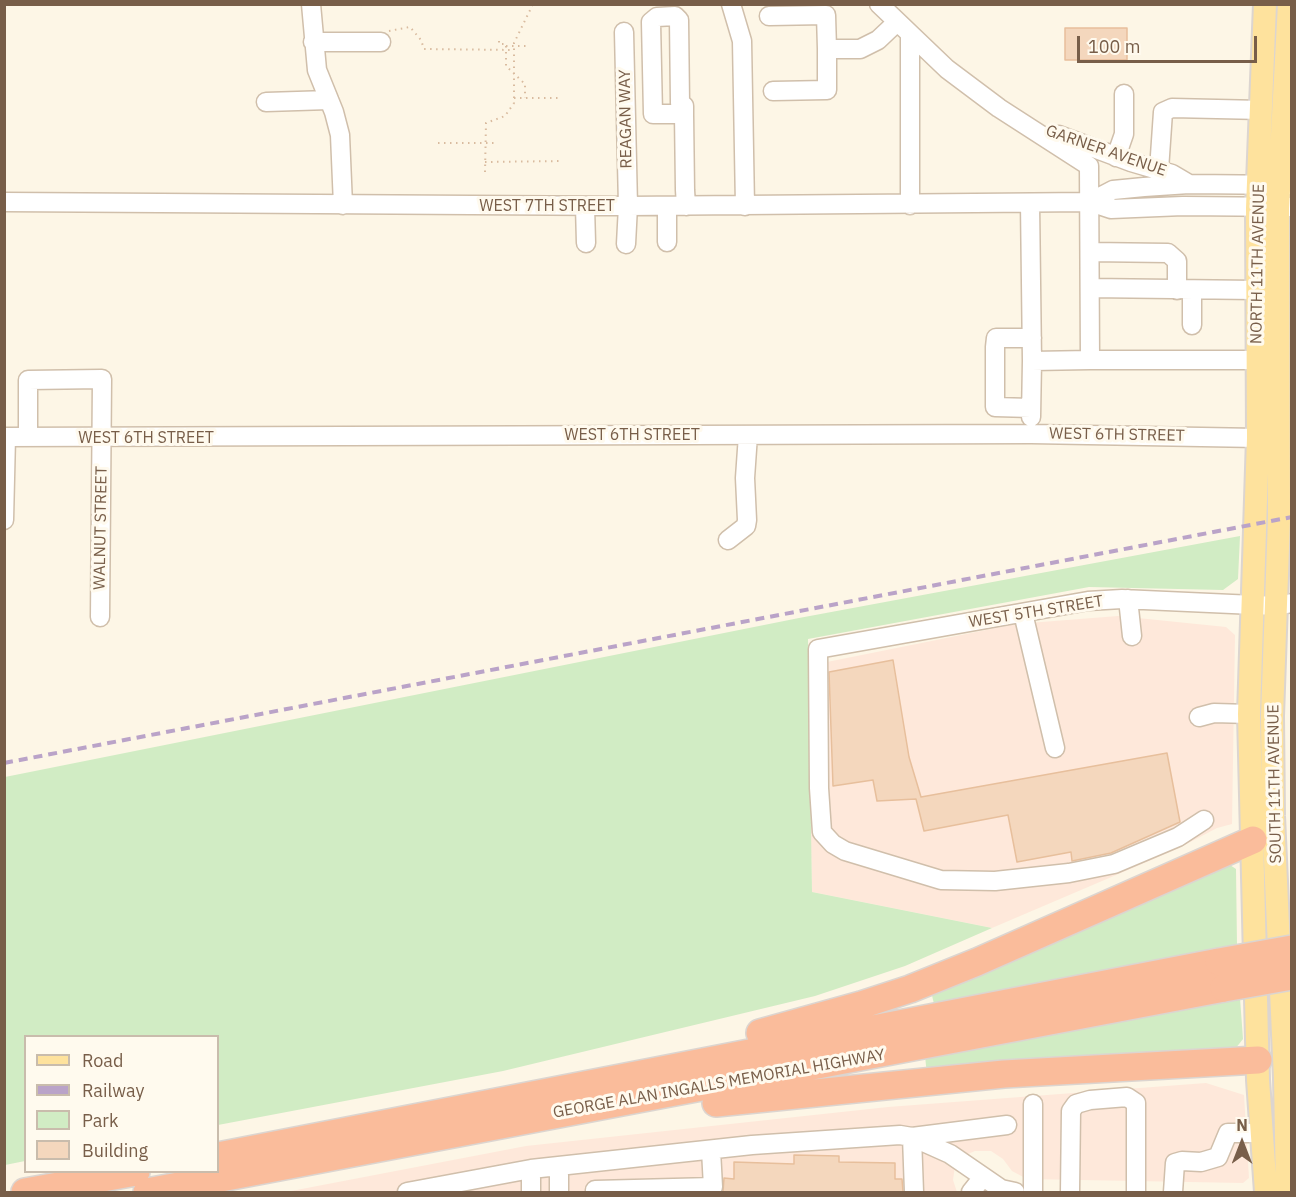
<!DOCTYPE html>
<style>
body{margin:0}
#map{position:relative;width:1296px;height:1197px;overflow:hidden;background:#fdf6e6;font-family:"IBM Plex Sans",sans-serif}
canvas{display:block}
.frame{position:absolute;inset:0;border:6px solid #785e49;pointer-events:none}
.legend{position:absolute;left:24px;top:1035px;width:195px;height:138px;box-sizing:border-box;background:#fffaee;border:2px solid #c9bcac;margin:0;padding:8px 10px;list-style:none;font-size:18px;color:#785e49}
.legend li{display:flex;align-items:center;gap:12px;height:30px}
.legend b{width:30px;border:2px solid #c9bcac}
.north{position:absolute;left:1212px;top:1113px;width:60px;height:60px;-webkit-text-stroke:4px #fffaee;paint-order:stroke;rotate:0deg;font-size:16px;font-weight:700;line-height:24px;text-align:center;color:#785e49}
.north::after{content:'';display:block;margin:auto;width:21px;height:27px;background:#785e49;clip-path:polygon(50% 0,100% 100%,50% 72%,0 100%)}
.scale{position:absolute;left:1077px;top:36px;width:180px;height:27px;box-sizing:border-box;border:3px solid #785e49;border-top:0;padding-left:8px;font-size:18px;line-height:21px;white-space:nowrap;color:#785e49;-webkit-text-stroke:4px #fffaee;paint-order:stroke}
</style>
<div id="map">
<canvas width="1296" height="1197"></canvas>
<div class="frame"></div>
<ul class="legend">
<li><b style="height:8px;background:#fee29d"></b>Road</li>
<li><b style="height:8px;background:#baa3c8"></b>Railway</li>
<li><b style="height:16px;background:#d1ecc4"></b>Park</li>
<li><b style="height:16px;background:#f4d7bd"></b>Building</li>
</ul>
<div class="north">N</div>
<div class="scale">100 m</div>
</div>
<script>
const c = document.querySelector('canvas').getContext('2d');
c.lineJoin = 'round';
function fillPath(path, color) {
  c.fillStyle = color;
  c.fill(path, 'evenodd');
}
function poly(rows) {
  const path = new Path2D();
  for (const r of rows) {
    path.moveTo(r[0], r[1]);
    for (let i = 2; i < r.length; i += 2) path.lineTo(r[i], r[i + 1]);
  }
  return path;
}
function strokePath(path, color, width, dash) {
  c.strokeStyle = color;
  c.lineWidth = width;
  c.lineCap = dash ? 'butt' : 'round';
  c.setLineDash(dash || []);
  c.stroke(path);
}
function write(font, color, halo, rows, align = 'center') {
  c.font = font + ' "IBM Plex Sans",sans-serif';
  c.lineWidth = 6;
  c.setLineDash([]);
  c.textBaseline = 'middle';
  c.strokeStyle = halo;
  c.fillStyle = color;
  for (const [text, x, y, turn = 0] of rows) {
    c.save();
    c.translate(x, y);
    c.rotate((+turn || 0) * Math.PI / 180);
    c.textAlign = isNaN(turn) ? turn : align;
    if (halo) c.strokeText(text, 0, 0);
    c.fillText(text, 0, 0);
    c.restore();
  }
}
fillPath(poly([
 [1118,616,1226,627,1235,635,1232,824,1217,828,1177,849,992,928,812,892,807,666,1016,624],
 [1206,1083,1244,1095,1249,1178,1243,1183,1027,1179,1012,1171,1003,1159,991,1151,975,1151,963,1156,955,1166,953,1180,957,1192,286,1192,526,1146,888,1107]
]), '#fee8da');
fillPath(poly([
 [1240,536,1238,579,1223,590,1089,587,808,639,812,892,992,928,905,966,815,996,503,1071,218,1125,218,1036,26,1036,25,1161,5,1165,5,777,799,618],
 [1227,863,1236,869,1237,945,934,1004,930,987],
 [1240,998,1243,1039,1235,1049,927,1075,925,1056]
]), '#d1ecc4');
const building = poly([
 [1065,28,1127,28,1127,60,1065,60,1065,28],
 [893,660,909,757,921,797,1167,753,1180,822,1111,853,1072,861,1071,852,1017,862,1008,815,924,831,916,799,877,801,873,780,833,786,829,672,893,660],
 [794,1155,839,1156,839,1162,895,1163,895,1179,902,1179,903,1192,723,1192,724,1178,734,1179,734,1162,794,1164,794,1155]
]);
fillPath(building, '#f4d7bd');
strokePath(building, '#e7bf9c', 1.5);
const minor = poly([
 [311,4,317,70,334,112,340,135,343,205],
 [731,4,742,41,745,206],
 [879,4,947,69,999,108,1089,166,1090,360,1257,360],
 [769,16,826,15,827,49],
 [624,32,628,206,626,244],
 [313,42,381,42],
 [773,91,827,90,827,49,860,49,878,40,897,22],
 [266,102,329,100],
 [684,114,653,114,651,22,657,17,675,16,679,20,680,103,684,106,684,114,685,190,686,206],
 [1059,135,1131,162,1172,174,1189,184],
 [1116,157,1124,134,1124,94],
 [1159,170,1163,112,1172,108,1262,110],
 [4,202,628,206,1090,202,1111,209,1183,206,1292,207],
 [1090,202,1113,190,1144,187,1189,184,1292,185],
 [1030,203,1032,361],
 [910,205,910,36],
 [585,206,586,243],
 [667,242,667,206],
 [1090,252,1168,253,1177,261,1177,290],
 [1090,288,1256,290],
 [1192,290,1192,325],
 [1031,408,995,407,995,347,996,338,1032,338],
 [1031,417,1032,361,1090,360],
 [4,437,1031,434,1258,438],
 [28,437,28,380,102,379,100,617],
 [4,520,6,437],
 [728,540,746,526,747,520,745,478,748,435],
 [1128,599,1132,636],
 [1023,613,1055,748],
 [1199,717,1214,713,1249,714],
 [1204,820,1178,837,1114,864,1069,873,995,881,941,880,845,851,833,844,822,832,819,788,818,649,1088,601,1122,599,1276,606,1292,603],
 [1033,1104,1033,1192],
 [531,1169,531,1192],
 [407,1192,531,1169,752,1145,900,1135,912,1137,950,1154,1001,1189,1015,1192],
 [559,1192,559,1166],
 [595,1192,595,1190,713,1187,711,1150],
 [914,1192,912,1137,1007,1125],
 [971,1192,983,1177],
 [1070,1192,1071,1111,1076,1104,1090,1100,1127,1097,1136,1103,1136,1192],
 [1173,1192,1175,1163,1182,1161,1201,1162,1218,1157,1228,1133,1262,1133]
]);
const major = poly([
 [1265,4,1257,208,1258,438,1249,714,1258,1080,1266,1192],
 [1287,1192,1285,1078,1273,816,1272,716,1279,519,1278,209,1289,4]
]);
const highway = poly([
 [760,1033,861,1005,910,989,977,962,1253,840],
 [716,1103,1004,1074,1258,1060],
 [218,1156,1219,962],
 [25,1192,136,1172],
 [147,1192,1224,988]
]);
strokePath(minor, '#d0bfab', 21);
strokePath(major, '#dcd5d0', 26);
strokePath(highway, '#dcd5d0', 30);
strokePath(poly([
 [389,31,410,27,421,40,424,49,514,50,514,43,533,4],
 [499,41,499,44,506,44,506,66,525,84,525,98],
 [506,46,527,46],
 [514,98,561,98],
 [438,143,495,143],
 [485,162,563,161],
 [485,172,486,123,505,116,514,103,514,50]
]), '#d9bb9f', 2, [1.5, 4.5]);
strokePath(minor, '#fff', 18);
strokePath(major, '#fee29d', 22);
strokePath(highway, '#fabc9b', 27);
strokePath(poly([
 [4,763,1292,517]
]), '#baa3c8', 4, [9, 6]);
const highwayBridge = poly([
 [1219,962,1292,949],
 [1224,988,1292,976]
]);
strokePath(highwayBridge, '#dcd5d0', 30, []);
strokePath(highwayBridge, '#fabc9b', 27);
write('16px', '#785e49', '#fffaee', [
 ["REAGAN WAY",626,119,-91],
 ["GARNER AVENUE",1106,151,19],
 ["WEST 7TH STREET",547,206],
 ["NORTH 11TH AVENUE",1258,264,-89],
 ["WEST 6TH STREET",632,435],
 ["WEST 6TH STREET",1117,435,1],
 ["WEST 6TH STREET",146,438],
 ["WALNUT STREET",101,528,-89],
 ["WEST 5TH STREET",1036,612,-9],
 ["SOUTH 11TH AVENUE",1275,784,-91],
 ["GEORGE ALAN INGALLS MEMORIAL HIGHWAY",719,1084,-10]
]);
</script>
